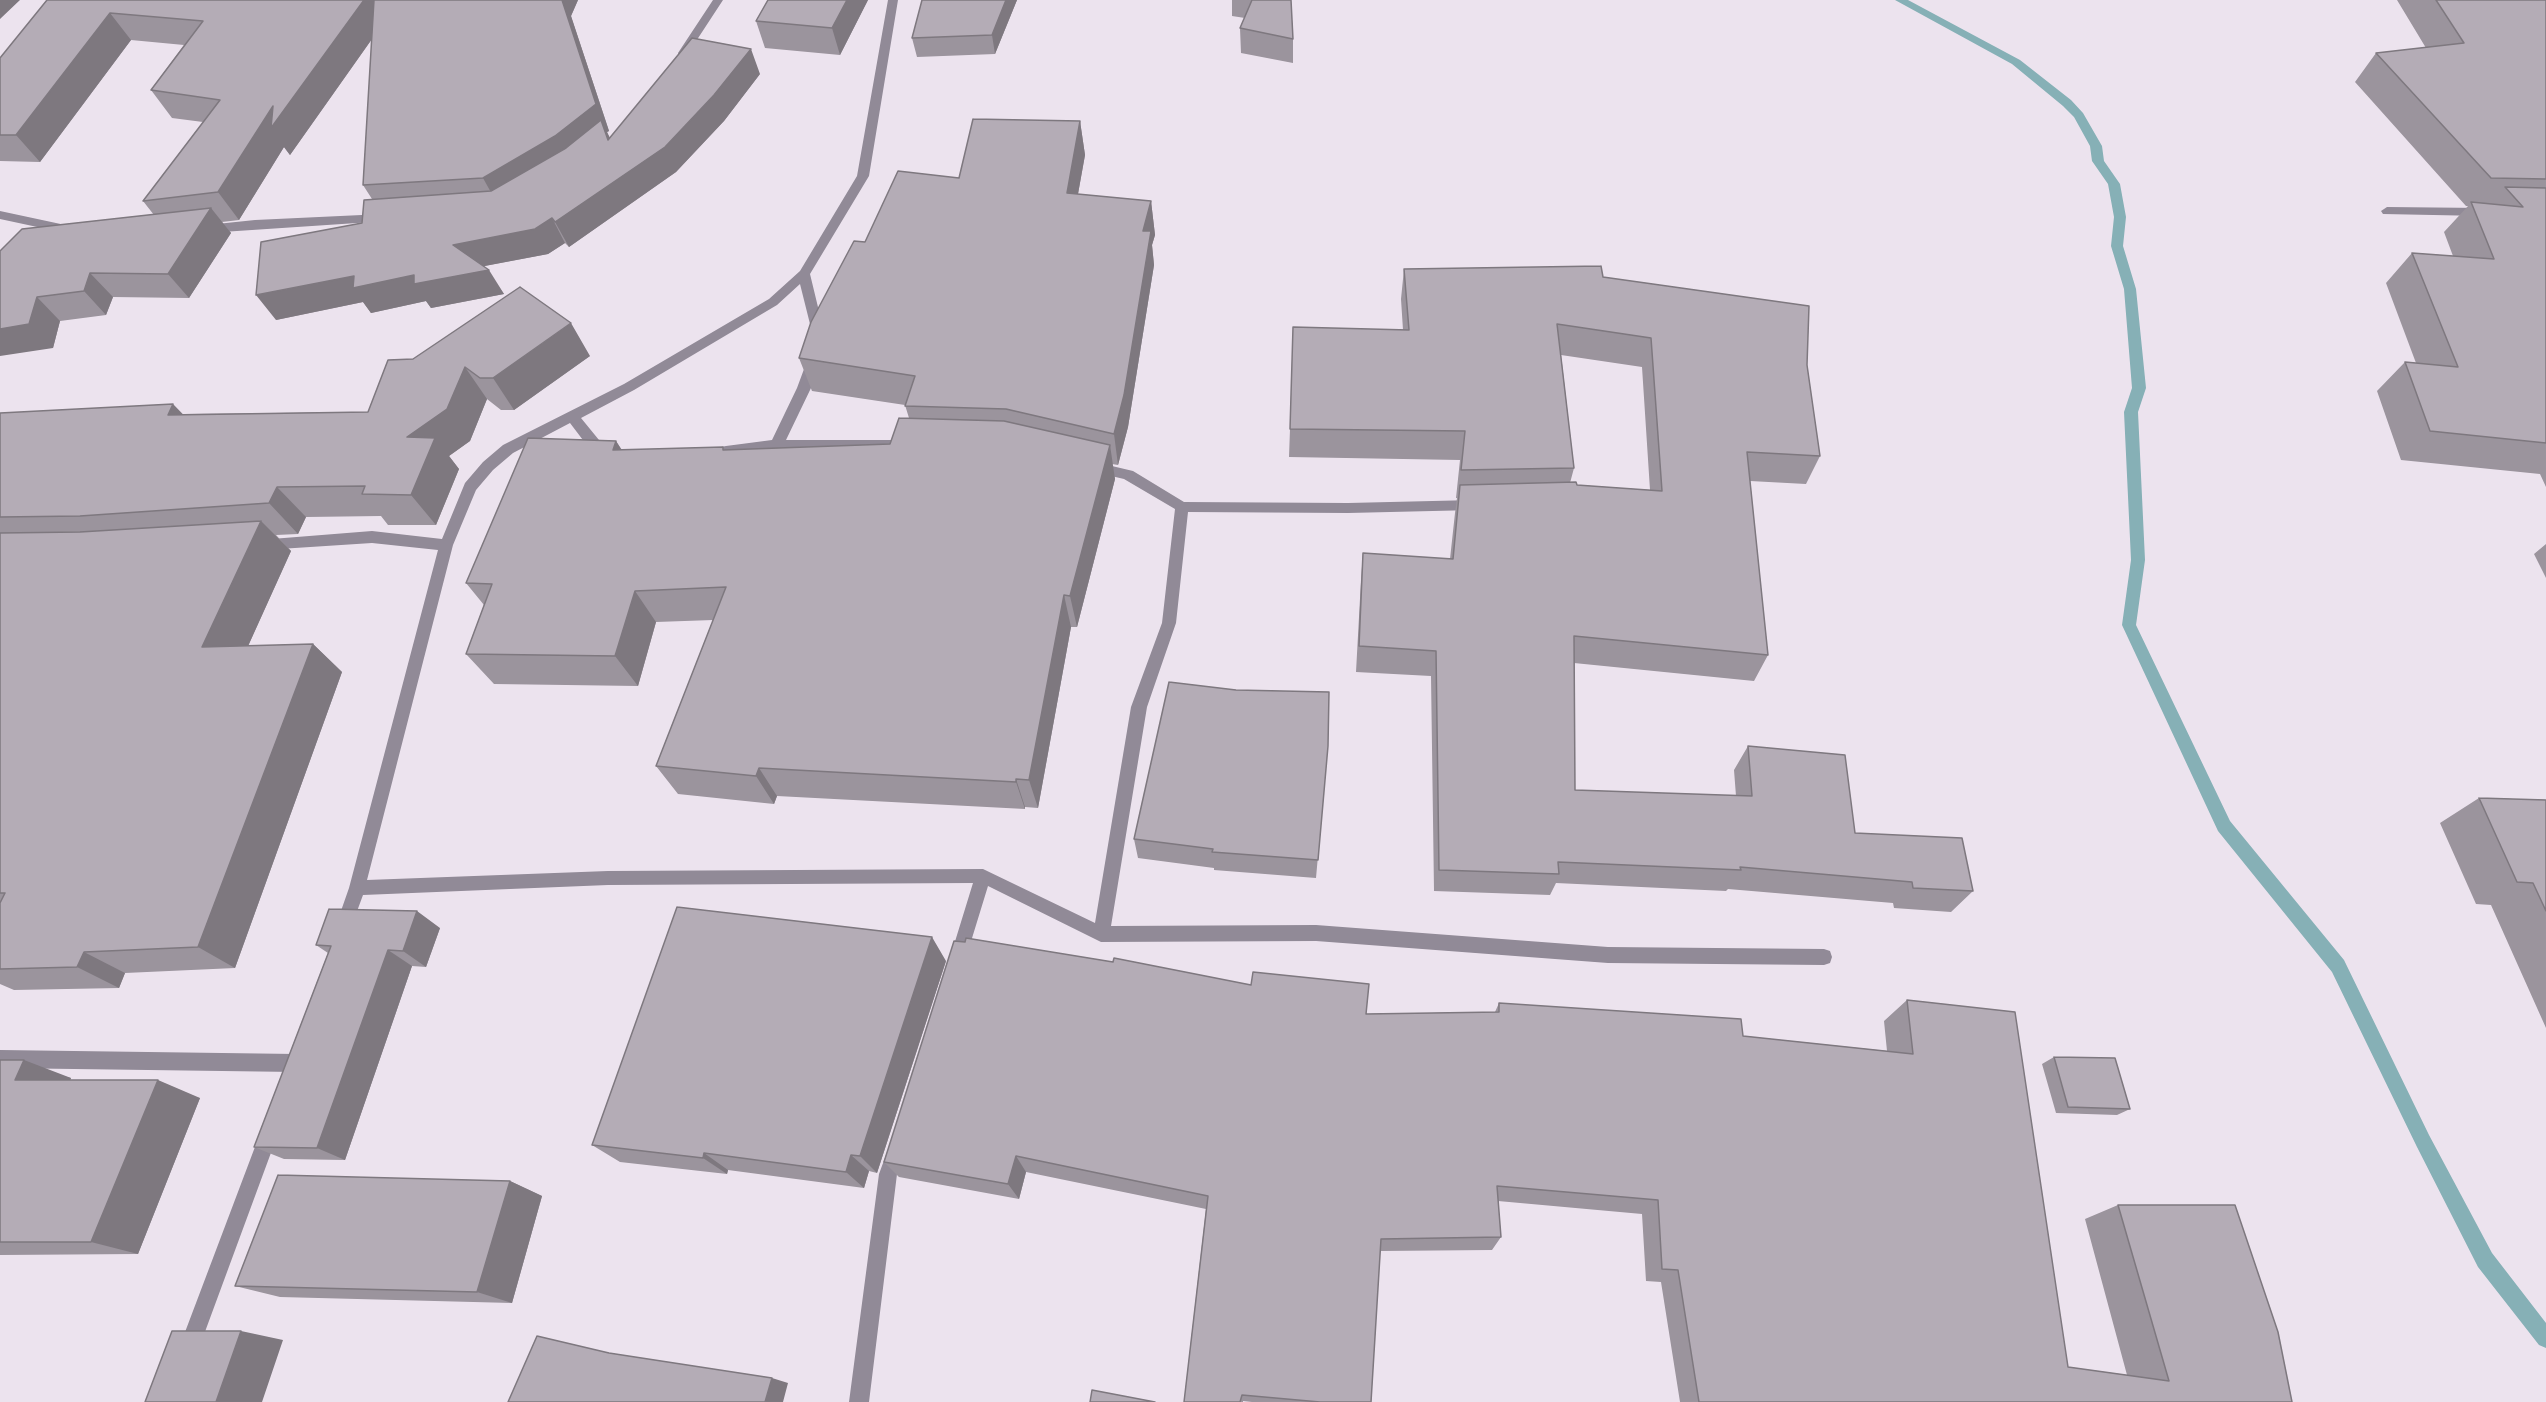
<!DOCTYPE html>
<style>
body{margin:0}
canvas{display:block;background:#ece3ee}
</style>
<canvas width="2546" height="1402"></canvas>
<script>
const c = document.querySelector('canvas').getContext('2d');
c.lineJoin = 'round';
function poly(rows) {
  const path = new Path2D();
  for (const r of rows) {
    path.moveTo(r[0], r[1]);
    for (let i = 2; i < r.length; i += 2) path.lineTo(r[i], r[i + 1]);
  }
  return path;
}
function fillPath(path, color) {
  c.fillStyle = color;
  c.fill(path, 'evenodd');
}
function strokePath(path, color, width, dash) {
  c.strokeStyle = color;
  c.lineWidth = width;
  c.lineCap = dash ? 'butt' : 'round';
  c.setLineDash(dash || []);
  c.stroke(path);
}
fillPath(poly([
 [1895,0,1908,0,2020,60,2071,100,2083,113,2102,146,2104,161,2120,184,2126,217,2123,246,2136,289,2146,388,2138,412,2145,560,2136,625,2230,821,2344,960,2429,1135,2492,1253,2546,1323,2546,1348,2539,1345,2478,1267,2417,1147,2332,972,2218,831,2122,625,2131,560,2124,412,2132,388,2124,289,2111,246,2114,217,2108,184,2092,161,2090,146,2074,117,2063,106,2012,64,1895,0]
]), '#86b0b6');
fillPath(poly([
 [713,0,723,0,687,55,679,55,678,53,713,0],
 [888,0,898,0,869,176,810,274,824,332,822,335,814,335,812,332,800,284,777,305,634,390,581,418,599,440,613,444,615,448,613,452,608,453,589,448,570,423,513,453,493,470,476,490,453,545,367,880,608,871,983,869,1095,923,1131,707,1162,623,1175,509,1124,479,1090,471,1088,467,1095,462,1133,471,1184,502,1348,503,1475,500,1482,505,1475,510,1348,513,1188,512,1176,623,1147,707,1111,926,1316,925,1608,947,1824,949,1830,951,1832,957,1830,963,1824,965,1608,963,1316,941,1101,942,988,886,965,961,963,967,957,969,951,967,949,961,973,883,608,885,363,895,349,933,343,936,337,933,335,928,349,888,438,550,372,543,264,550,257,544,259,540,372,531,442,539,465,483,483,462,503,445,624,384,769,299,800,271,857,176,888,0],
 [2387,207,2483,208,2489,212,2483,216,2383,214,2381,211,2387,207],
 [0,211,70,226,76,230,70,234,0,219,0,211],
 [383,214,387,215,387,221,207,233,201,229,207,225,255,220,383,214],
 [813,356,819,361,811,388,786,440,902,440,907,441,909,445,907,449,777,450,726,456,721,455,719,451,721,447,726,446,772,440,797,388,807,361,813,356],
 [0,1050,296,1054,302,1057,305,1063,302,1069,296,1072,0,1068,0,1050],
 [270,1122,276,1125,279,1131,199,1348,196,1355,189,1358,182,1355,179,1348,261,1131,264,1125,270,1122],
 [896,1141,902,1144,905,1150,897,1174,869,1402,849,1402,879,1174,890,1144,896,1141]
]), '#918a97');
fillPath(poly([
 [47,0,578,0,571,16,609,131,607,132,610,138,760,74,724,121,676,172,569,247,565,243,548,254,484,266,504,294,431,308,426,301,371,313,363,302,276,320,362,223,372,199,363,185,372,39,290,155,284,147,239,220,222,222,231,233,189,298,113,297,106,315,60,321,53,348,0,251,154,215,143,201,203,122,172,118,151,90,184,45,131,40,40,162,0,161,0,58],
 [768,0,868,0,840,55,765,48,756,21],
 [922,0,1017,0,995,54,917,57,912,38],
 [1232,0,1291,0,1293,39,1293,63,1241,53,1240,28,1245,18,1232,16],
 [2397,0,2546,0,2546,487,2540,474,2401,460,2377,391,2405,362,2416,363,2386,283,2412,253,2453,256,2444,232,2468,206,2466,206,2355,82,2376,53,2426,48],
 [1080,121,1085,155,1078,194,1151,201,1155,235,1152,245,1154,265,1128,427,1118,465,1112,464,1115,479,1077,627,1071,627,1038,808,1025,807,1025,809,777,796,774,804,678,794,656,766,713,620,656,622,638,686,494,684,466,654,484,605,466,583,616,441,622,450,723,447,725,450,890,444,909,418,905,405,812,391,799,358,865,242,959,178],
 [1404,269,1603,277,1807,365,1820,456,1806,484,1750,481,1768,655,1754,681,1574,663,1575,790,1736,796,1734,770,1748,746,1855,833,1973,891,1951,912,1894,908,1893,903,1728,889,1726,891,1556,883,1550,895,1434,891,1431,676,1356,672,1361,580,1363,553,1450,559,1455,513,1457,498,1456,498,1460,460,1289,457,1290,429,1403,330,1401,299],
 [1561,355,1642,367,1650,490,1577,485,1570,483,1574,468],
 [590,356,514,410,501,410,487,399,470,441,449,456,459,469,436,525,388,525,381,516,306,517,298,534,276,535,291,551,248,646,313,644,342,672,235,968,125,973,119,988,14,990,0,984,0,413,183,414,368,412,388,360],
 [2546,544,2546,578,2534,554],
 [1326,766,1316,878,1214,870,1214,868,1138,858,1134,839],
 [2479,798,2546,800,2546,1028,2491,905,2476,904,2440,823],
 [440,928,426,967,412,966,345,1160,284,1159,254,1147,328,953,316,945],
 [946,961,877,1173,869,1171,864,1188,728,1170,727,1174,620,1162,592,1145],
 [1907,1000,2068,1367,2127,1375,2085,1219,2118,1205,2292,1402,1680,1402,1661,1282,1646,1281,1642,1214,1498,1201,1501,1237,1492,1250,1380,1251,1371,1402,1252,1402,1243,1401,1243,1402,1184,1402,1206,1209,1026,1172,1019,1199,899,1177,884,1162,1366,1014,1495,1012,1499,1003,1743,1036,1887,1051,1884,1021],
 [2054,1057,2130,1109,2117,1115,2056,1113,2042,1064],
 [0,1060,71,1078,70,1080,200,1098,138,1254,0,1255],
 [510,1181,542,1196,512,1303,280,1297,235,1286]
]), '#9b949d');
fillPath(poly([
 [0,0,20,0,0,19],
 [364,0,384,0,391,12,290,155,284,147,239,220,218,192,273,106],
 [562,0,578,0,571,16,609,131,607,132,613,145,498,205,483,178],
 [847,0,868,0,840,55,832,28],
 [1006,0,1017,0,995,54,992,35],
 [110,13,131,40,40,162,16,135],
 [751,49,760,74,724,121,676,172,569,247,555,222],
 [1080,121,1085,155,1072,227,1067,193],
 [1151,201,1155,235,1152,245,1154,265,1128,427,1118,465,1114,434,1143,231],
 [211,208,231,233,189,298,168,274],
 [552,218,565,243,548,254,469,269,453,245],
 [489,270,504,294,431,308,426,301,371,313,363,302,276,320,256,295,354,276,414,275],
 [90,273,113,297,106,315,84,291],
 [37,297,60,321,53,348,0,356,0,329],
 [571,323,590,356,514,410,493,378],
 [465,367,487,399,470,441,449,456,459,469,436,525,411,495,407,437],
 [173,404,204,436,168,415],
 [616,441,637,475,613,450],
 [1110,445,1115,479,1077,627,1070,596],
 [277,487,306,517,298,534,269,503],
 [261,521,291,551,235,675,202,647],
 [635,591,656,622,638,686,615,656],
 [1064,595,1071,627,1038,808,1029,780],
 [313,644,342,672,235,968,198,947],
 [759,768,777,796,774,804,756,776],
 [1016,779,1025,807,1025,809,1016,782],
 [417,911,440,928,426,967,403,951],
 [932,937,946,961,877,1173,860,1156],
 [388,950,412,966,345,1160,317,1148],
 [84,952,125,973,119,988,77,967],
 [24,1060,71,1078,63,1098,15,1080],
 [158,1080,200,1098,138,1254,91,1242],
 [704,1153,728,1170,727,1174,703,1158],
 [851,1155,869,1171,864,1188,846,1172],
 [1016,1156,1026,1172,1019,1199,1008,1184],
 [510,1181,542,1196,512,1303,477,1292],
 [241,1331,283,1340,262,1402,216,1402],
 [772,1378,788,1383,783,1402,765,1402]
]), '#7e787f');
const building = poly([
 [47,0,364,0,271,128,273,106,218,192,143,201,220,100,151,90,203,21,110,13,16,135,0,135,0,58,47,0],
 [374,0,562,0,596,104,555,136,483,178,363,185,374,0],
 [768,0,847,0,832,28,756,21,768,0],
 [922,0,1006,0,992,35,912,38,922,0],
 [1252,0,1291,0,1293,39,1240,28,1252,0],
 [2436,0,2546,0,2546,179,2491,178,2376,53,2464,43,2436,0],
 [692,38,751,49,714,95,665,147,555,222,552,218,535,229,453,245,489,270,414,284,414,275,353,288,354,276,256,295,261,242,362,223,364,200,491,191,566,148,601,120,608,140,692,38],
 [973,119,1080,121,1067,193,1151,201,1143,231,1151,231,1124,395,1114,434,1006,409,905,406,915,376,799,358,811,322,854,241,865,242,898,171,959,178,973,119],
 [2505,187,2546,188,2546,443,2430,431,2405,362,2458,367,2412,253,2494,259,2471,202,2523,207,2505,187],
 [211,208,168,274,90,273,84,291,37,297,29,324,0,329,0,251,22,229,211,208],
 [1601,266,1603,277,1809,306,1807,365,1820,456,1747,452,1768,655,1574,636,1575,790,1752,796,1748,746,1845,755,1855,833,1962,838,1973,891,1913,888,1912,882,1740,867,1741,870,1558,862,1559,874,1439,870,1436,651,1359,646,1363,553,1453,559,1460,485,1576,482,1577,485,1662,491,1651,338,1557,324,1574,468,1461,470,1465,431,1290,429,1293,327,1409,330,1404,269,1601,266],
 [520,287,571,323,493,378,480,378,465,367,447,409,407,437,435,438,411,495,362,494,365,486,277,487,269,503,80,516,0,517,0,413,173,404,168,415,368,412,388,360,413,359,520,287],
 [899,418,1004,421,1110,445,1070,596,1064,595,1029,780,1016,779,1016,782,759,768,756,776,656,766,726,587,635,591,615,656,466,654,492,584,466,583,528,438,616,441,613,450,723,447,723,450,890,444,899,418],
 [261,521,202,647,313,644,198,947,84,952,77,967,0,969,0,903,5,893,0,893,0,533,80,532,261,521],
 [1169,682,1236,690,1329,692,1328,746,1318,860,1212,852,1213,849,1134,839,1169,682],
 [2479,798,2546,800,2546,911,2533,883,2517,882,2479,798],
 [677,907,932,937,860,1156,851,1155,846,1172,704,1153,703,1158,592,1145,677,907],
 [329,909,417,911,403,951,388,950,317,1148,254,1147,331,946,316,945,329,909],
 [966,938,1113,962,1114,958,1251,985,1253,972,1369,984,1366,1014,1499,1012,1499,1003,1741,1019,1743,1036,1913,1054,1907,1000,2015,1012,2068,1367,2169,1381,2118,1205,2235,1205,2278,1332,2292,1402,1699,1402,1678,1270,1662,1269,1658,1200,1497,1186,1501,1237,1381,1239,1371,1402,1320,1402,1242,1395,1240,1402,1184,1402,1208,1196,1016,1156,1008,1184,884,1162,954,941,965,942,966,938],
 [2054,1057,2115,1058,2130,1109,2068,1107,2054,1057],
 [0,1060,24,1060,15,1080,158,1080,91,1242,0,1242,0,1060],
 [278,1175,510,1181,477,1292,235,1286,278,1175],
 [172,1331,241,1331,216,1402,145,1402,172,1331],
 [537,1336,609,1353,772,1378,765,1402,508,1402,537,1336],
 [1092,1390,1155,1402,1090,1402,1092,1390]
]);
fillPath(building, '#b4acb6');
strokePath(building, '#7e787f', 1.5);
</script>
